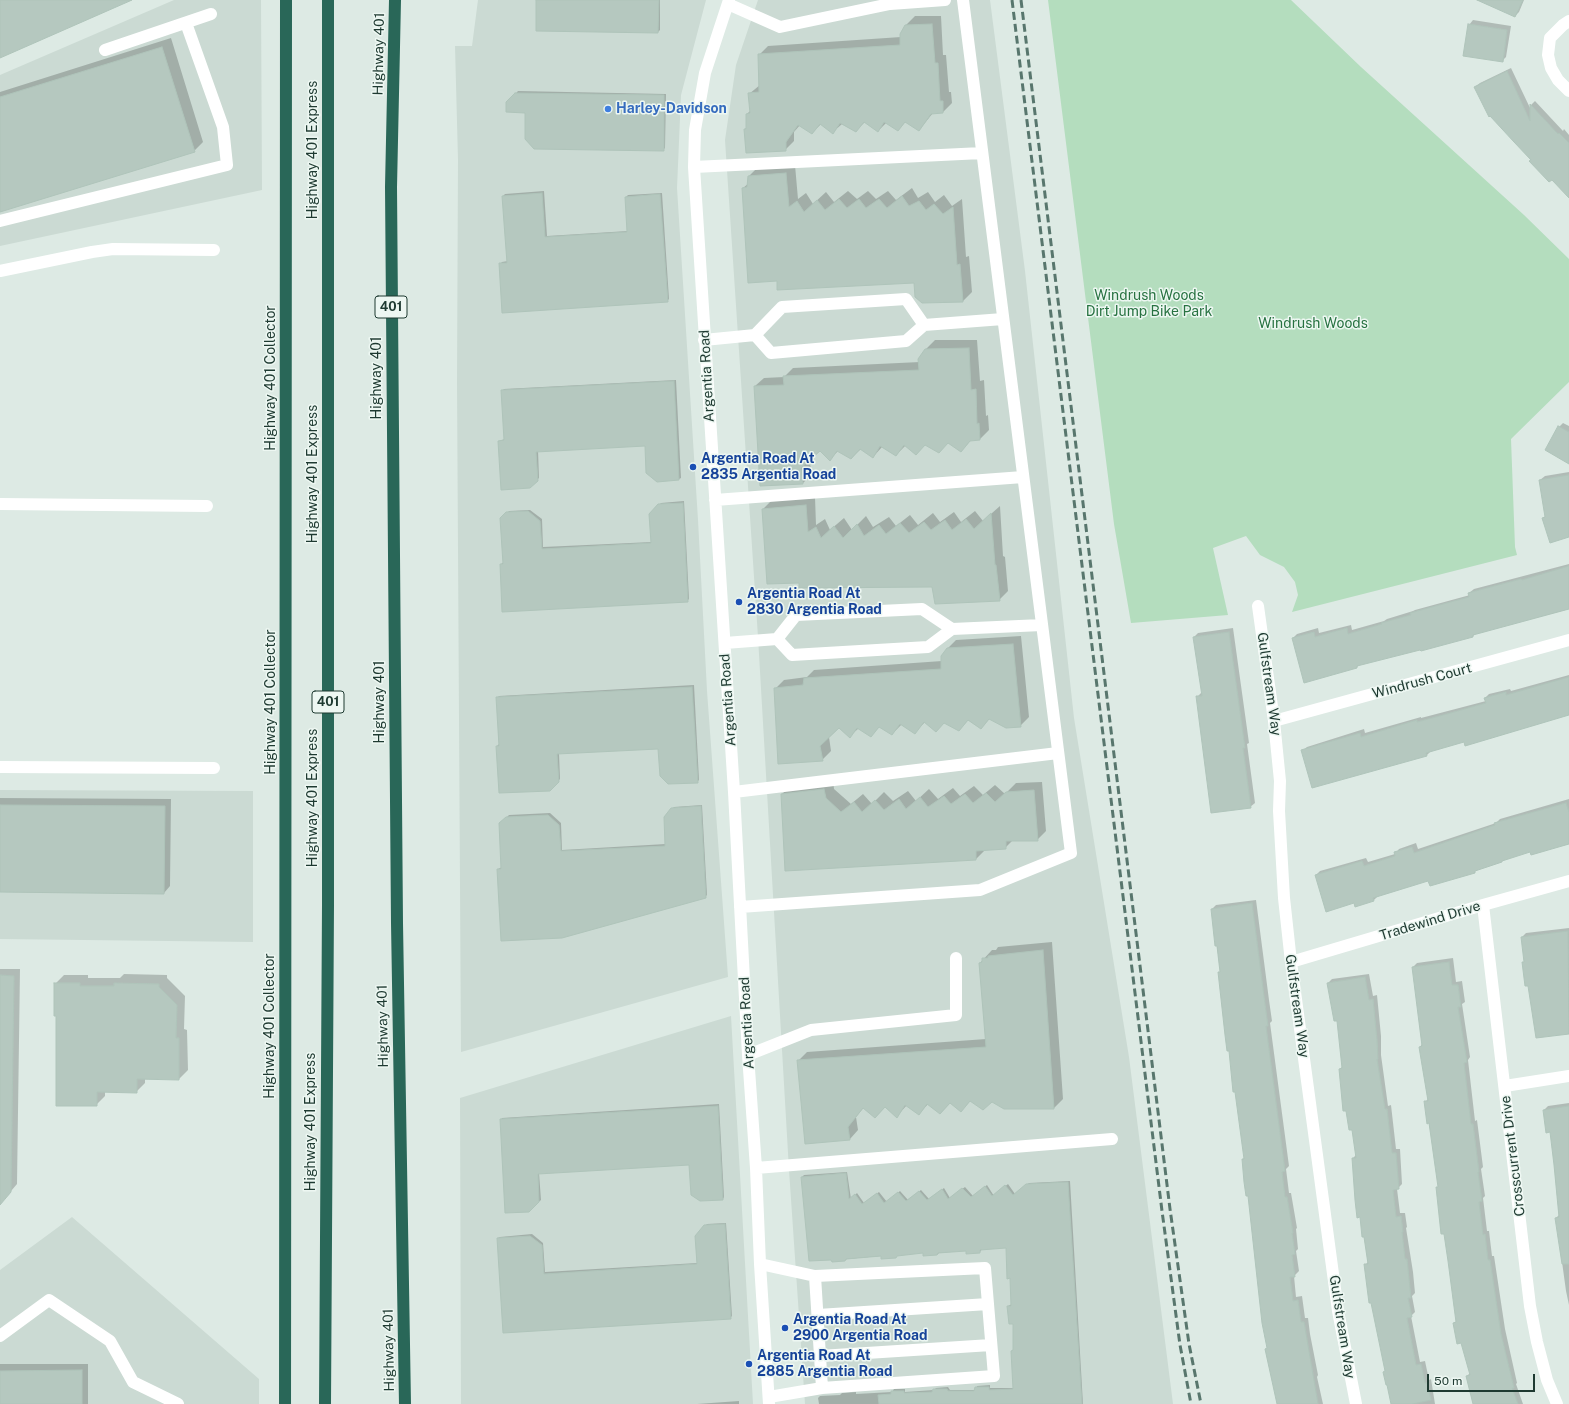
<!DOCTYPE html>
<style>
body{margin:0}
#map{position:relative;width:1569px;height:1404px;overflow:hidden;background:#ddeae4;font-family:"Public Sans",sans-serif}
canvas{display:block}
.scale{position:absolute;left:1427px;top:1374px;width:108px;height:18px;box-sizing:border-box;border:2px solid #1e3a31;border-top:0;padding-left:5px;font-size:12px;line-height:14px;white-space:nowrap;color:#1e3a31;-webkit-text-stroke:3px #edf7f2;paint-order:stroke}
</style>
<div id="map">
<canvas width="1569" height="1404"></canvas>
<div class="scale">50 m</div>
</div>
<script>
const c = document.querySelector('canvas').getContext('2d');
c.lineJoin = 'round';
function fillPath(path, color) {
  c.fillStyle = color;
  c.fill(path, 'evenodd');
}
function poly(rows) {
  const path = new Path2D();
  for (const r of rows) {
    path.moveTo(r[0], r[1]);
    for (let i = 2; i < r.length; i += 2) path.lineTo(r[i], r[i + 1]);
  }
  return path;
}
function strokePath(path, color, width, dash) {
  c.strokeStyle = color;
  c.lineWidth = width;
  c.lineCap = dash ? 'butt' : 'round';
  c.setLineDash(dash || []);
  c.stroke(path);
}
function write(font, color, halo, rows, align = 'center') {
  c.font = font + ' "Public Sans",sans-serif';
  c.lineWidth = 3;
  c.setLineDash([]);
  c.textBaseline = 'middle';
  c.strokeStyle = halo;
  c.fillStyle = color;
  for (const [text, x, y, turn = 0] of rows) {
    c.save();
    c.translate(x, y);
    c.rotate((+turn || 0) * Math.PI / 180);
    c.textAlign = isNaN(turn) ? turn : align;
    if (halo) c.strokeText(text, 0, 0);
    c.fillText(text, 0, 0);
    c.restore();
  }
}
fillPath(poly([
 [174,0,261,0,262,190,0,246,0,75],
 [478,0,706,0,681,95,677,188,698,520,707,691,728,977,461,1052,457,382,458,160,455,46,472,46],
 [758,0,990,0,1025,271,1074,718,1129,1057,1173,1404,805,1404,789,1170,758,637,725,140,736,65],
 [0,790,253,791,253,942,0,939],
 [731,1016,753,1404,461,1404,460,1098],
 [72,1217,259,1379,259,1404,0,1404,0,1270]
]), '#cbdad3');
fillPath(poly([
 [1048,0,1291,0,1361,67,1524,215,1569,259,1569,382,1511,439,1515,547,1517,555,1292,612,1298,595,1295,582,1284,567,1260,555,1246,536,1213,548,1228,615,1131,623,1114,524]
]), '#b4ddbe');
fillPath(poly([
 [537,0,660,0,660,30,658,32,537,30],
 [1497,0,1524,0,1519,12,1515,16],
 [915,16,941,16,943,55,946,55,949,92,951,92,952,103,943,112,933,113,919,130,906,121,898,130,887,122,878,131,865,122,855,131,842,124,833,132,821,124,812,133,800,125,794,132,794,141,785,150,745,129,747,127,747,114,751,110,749,94,760,85,759,55,768,46,901,37,906,25],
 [1473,20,1511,26,1506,57,1502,61,1469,25],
 [171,38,203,142,194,151,0,211,0,92],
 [1511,68,1531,110,1531,105,1535,101,1563,131,1564,129,1569,135,1569,196,1532,160,1475,87,1480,83],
 [518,91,666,94,665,148,663,150,526,112,507,103],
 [795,165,798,199,806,193,813,204,826,192,834,202,848,191,857,199,868,191,876,199,888,191,896,200,912,188,918,198,928,192,935,202,944,195,952,206,962,199,966,257,969,256,972,292,963,301,915,282,778,280,743,188,749,183,749,176,758,167],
 [544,191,547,236,628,231,626,197,628,195,662,193,669,299,667,301,500,264,502,262,508,261,503,196,505,194],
 [935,340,977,340,980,381,984,380,986,416,988,415,989,430,980,439,971,440,961,451,949,442,906,445,896,455,882,447,873,457,861,449,851,458,839,450,830,459,820,450,809,459,812,474,803,483,755,386,764,378,784,377,793,368,920,362,926,349],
 [676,380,681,478,679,479,657,480,646,445,538,450,539,478,529,487,499,441,505,439,502,391,504,389],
 [1563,423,1569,426,1569,463,1559,427],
 [1569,472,1569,536,1543,518,1546,516,1540,480,1545,476],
 [815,497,816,525,825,519,830,530,844,518,852,530,866,516,873,527,889,517,896,526,910,515,918,525,933,513,940,522,954,512,961,522,975,511,983,521,1000,506,1003,556,1005,557,1008,591,999,600,933,586,800,582,763,509,772,500],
 [684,501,689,599,687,601,501,564,504,562,502,519,509,511,530,510,542,519,543,547,652,542,650,514,661,503],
 [1569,564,1569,609,1476,633,1473,636,1360,664,1357,667,1293,638,1297,634,1318,628,1319,633,1351,625,1352,630,1384,621,1387,619,1413,611,1415,610,1470,595,1469,593,1474,589],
 [1233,628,1249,743,1247,744,1255,803,1250,807,1197,697,1202,692,1194,637,1198,633],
 [1021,636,1029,717,1020,726,990,718,981,728,968,720,959,730,944,722,925,722,915,732,902,724,892,734,880,726,871,735,859,728,850,736,839,727,829,737,831,751,822,760,775,689,784,680,807,677,814,670,942,661,947,649,956,640],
 [1569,675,1569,714,1465,741,1431,751,1426,756,1302,751,1307,747,1364,729,1365,733,1421,717,1421,718,1486,701,1485,698,1489,694,1510,689,1511,691],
 [694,685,699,780,697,782,659,747,559,753,560,779,550,790,497,746,499,744,497,698,499,696],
 [833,780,834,789,851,804,863,794,872,804,884,792,893,801,908,791,916,801,929,789,938,799,953,788,960,796,974,786,983,795,995,785,1005,794,1016,783,1042,782,1046,831,1037,840,1013,840,1005,848,985,850,976,859,782,794,791,785],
 [0,798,171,799,170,886,164,893,0,892],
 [1569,799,1569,844,1531,851,1504,859,1501,862,1429,880,1378,896,1374,900,1355,902,1316,875,1320,871,1366,858,1368,862,1395,854,1399,849,1416,843,1418,849,1496,823,1500,819],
 [702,805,707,895,705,897,498,869,502,867,500,824,509,815,550,813,561,823,562,850,666,844,672,809,674,807],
 [1256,900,1269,1000,1272,1021,1270,1023,1289,1166,1286,1169,1289,1193,1291,1193,1297,1228,1296,1229,1298,1249,1296,1251,1299,1271,1294,1276,1296,1297,1302,1296,1305,1318,1308,1318,1310,1334,1318,1375,1317,1377,1323,1404,1279,1404,1243,1159,1245,1157,1212,909,1216,905],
 [1569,928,1569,1033,1537,1037,1529,985,1523,963,1525,960,1522,937,1526,933],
 [1052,942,1063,1099,1054,1108,992,1101,971,1100,961,1110,951,1102,940,1113,928,1104,919,1114,907,1105,897,1116,885,1107,875,1117,864,1107,856,1117,858,1130,850,1139,798,1061,807,1052,986,1039,980,963,992,950,996,950,998,947],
 [1453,958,1456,982,1462,981,1465,1002,1462,1004,1470,1057,1468,1060,1475,1121,1477,1120,1483,1167,1481,1169,1485,1196,1483,1198,1487,1231,1489,1231,1492,1256,1494,1256,1505,1329,1517,1383,1516,1384,1523,1404,1476,1404,1467,1376,1470,1373,1462,1342,1454,1323,1457,1321,1445,1232,1441,1233,1439,1211,1440,1210,1437,1188,1439,1186,1434,1149,1425,1102,1428,1099,1420,1047,1422,1044,1413,967,1417,963],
 [0,969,20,969,17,1184,0,1204],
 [124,974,167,975,167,978,185,996,184,1029,187,1030,188,1070,179,1079,145,1078,145,1083,136,1092,105,1091,105,1096,96,1105,57,1015,55,984,64,975,88,975,88,978,120,978],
 [1369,974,1373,996,1377,995,1381,1036,1381,1055,1388,1106,1391,1105,1396,1149,1400,1149,1402,1184,1397,1189,1400,1213,1405,1213,1407,1227,1406,1228,1413,1272,1415,1293,1412,1296,1415,1312,1411,1316,1420,1362,1425,1361,1429,1380,1431,1379,1435,1404,1392,1404,1365,1265,1368,1262,1353,1158,1356,1155,1353,1129,1340,1069,1342,1067,1338,1020,1328,983,1332,979],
 [1569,1103,1569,1305,1566,1291,1556,1218,1559,1215,1551,1131,1544,1110,1548,1106],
 [719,1104,724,1197,723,1199,690,1164,539,1173,541,1200,528,1211,501,1120,502,1118],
 [847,1172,851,1199,857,1193,864,1203,879,1192,887,1202,900,1191,908,1200,921,1190,929,1199,944,1188,950,1198,965,1187,973,1196,987,1185,994,1196,1008,1184,1015,1194,1029,1183,1070,1181,1083,1404,819,1404,818,1398,820,1396,840,1395,842,1393,856,1392,856,1394,892,1392,894,1389,905,1389,905,1392,934,1390,936,1388,948,1387,950,1390,976,1390,977,1386,990,1385,990,1388,1014,1388,1012,1351,1014,1349,1014,1323,1010,1323,1008,1306,1012,1304,1011,1277,1007,1247,982,1249,980,1252,967,1250,939,1253,937,1255,924,1252,847,1259,845,1260,802,1177,804,1175],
 [726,1223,732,1316,730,1318,504,1332,498,1238,500,1237,532,1234,543,1243,545,1272,697,1263,696,1236,707,1224],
 [0,1364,88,1364,88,1404,0,1404],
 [739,1401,739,1404,697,1404]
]), '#0003');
const building = poly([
 [0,0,132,0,0,58,0,0],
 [536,0,659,0,658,33,536,31,536,0],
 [1477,0,1523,0,1515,17,1477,0],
 [932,24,935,63,938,63,940,101,943,101,943,113,931,114,919,131,905,122,898,131,884,122,878,132,864,122,856,132,840,123,833,134,820,124,812,134,798,125,786,142,786,151,746,153,744,129,746,129,746,114,750,113,748,93,759,92,758,54,900,45,900,34,905,25,932,24],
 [1468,24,1507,30,1503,62,1463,56,1468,24],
 [162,47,195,152,0,212,0,97,162,47],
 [1507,71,1530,121,1530,104,1558,134,1559,133,1569,143,1569,198,1552,180,1549,182,1529,161,1531,160,1514,142,1490,116,1489,117,1474,87,1507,71],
 [515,93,664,95,664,151,534,149,525,139,525,113,506,112,506,102,515,93],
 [786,173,789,207,797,201,804,212,817,200,825,210,839,199,847,208,859,199,866,208,879,199,887,208,902,196,909,206,919,201,926,210,934,204,943,214,953,207,957,265,960,264,963,302,922,303,915,297,914,283,777,290,777,281,748,283,742,188,747,187,748,176,786,173],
 [542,193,545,237,627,232,625,197,660,194,668,302,502,313,499,263,507,263,502,196,542,193],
 [969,348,971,390,976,389,977,424,979,423,980,440,970,441,961,452,948,443,939,453,925,445,916,455,904,445,896,456,880,446,873,458,860,449,851,459,837,451,830,461,820,451,801,468,803,484,760,486,754,386,784,385,783,376,919,370,918,359,925,349,969,348],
 [674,381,679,480,657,482,646,473,645,446,536,452,538,481,530,488,501,490,498,441,504,440,501,390,674,381],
 [1558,426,1569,432,1569,464,1545,450,1558,426],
 [1569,475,1569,537,1550,543,1542,518,1545,517,1539,480,1569,475],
 [683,503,688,602,502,612,500,564,503,564,500,518,506,512,528,511,540,521,542,549,651,543,649,514,658,504,683,503],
 [806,505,808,532,816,527,821,538,834,526,843,538,857,524,864,536,879,525,886,534,900,523,909,533,924,522,931,530,945,520,952,530,966,519,974,529,991,513,995,565,996,565,1000,601,935,604,932,587,799,588,799,583,767,584,762,509,806,505],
 [1569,566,1569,609,1473,635,1473,637,1421,651,1420,650,1357,666,1357,668,1304,683,1292,638,1314,632,1315,637,1347,628,1348,634,1382,624,1381,623,1411,615,1410,613,1469,597,1468,593,1521,579,1522,580,1569,566],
 [1229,632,1245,748,1243,748,1251,808,1211,813,1196,696,1202,696,1193,637,1229,632],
 [1013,644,1021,727,1006,728,989,719,981,729,968,720,959,731,944,723,936,732,924,722,915,734,900,724,892,735,879,727,871,737,857,728,850,738,839,728,820,746,823,761,778,764,774,688,803,685,804,678,941,669,941,656,947,648,1013,644],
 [1569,677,1569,715,1465,746,1464,742,1426,753,1427,756,1312,788,1301,750,1360,733,1361,737,1417,720,1417,722,1447,714,1486,703,1484,698,1506,692,1506,695,1569,677],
 [692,687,698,783,668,784,660,776,658,749,557,754,559,782,550,791,499,793,496,746,499,746,496,697,692,687],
 [824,789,826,798,841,812,854,802,862,812,875,800,884,810,899,799,906,809,920,797,928,807,944,796,951,804,965,794,973,803,986,793,995,802,1006,792,1034,790,1038,841,1006,841,1006,849,976,851,976,860,785,871,781,794,824,789],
 [1566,803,1569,812,1569,844,1531,855,1530,852,1502,861,1502,862,1475,871,1475,873,1430,886,1428,881,1373,898,1374,901,1355,907,1354,903,1326,912,1315,875,1362,861,1364,866,1395,856,1394,852,1412,847,1414,853,1495,825,1494,823,1566,803],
 [0,805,165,806,164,894,0,892,0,805],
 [701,806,706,898,562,938,501,941,497,869,501,869,499,823,506,817,548,815,559,825,561,851,665,846,664,817,671,808,701,806],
 [1252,903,1265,1004,1268,1026,1266,1026,1285,1171,1282,1172,1285,1197,1287,1197,1293,1233,1292,1233,1295,1254,1292,1255,1295,1277,1290,1277,1293,1301,1298,1300,1301,1322,1304,1322,1318,1404,1277,1404,1265,1349,1267,1348,1262,1323,1248,1196,1246,1196,1244,1182,1242,1159,1244,1159,1235,1092,1233,1092,1229,1051,1227,1051,1225,1035,1218,972,1220,972,1217,946,1215,946,1211,909,1252,903],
 [1568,931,1569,1034,1536,1038,1528,986,1525,986,1522,962,1524,962,1521,937,1568,931],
 [1043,950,1054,1109,1004,1109,992,1102,983,1110,970,1101,961,1112,950,1103,940,1114,927,1104,919,1115,905,1105,897,1118,885,1107,875,1118,863,1108,848,1127,850,1140,805,1144,797,1060,986,1047,979,963,982,962,982,958,988,958,988,956,1043,950],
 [1449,962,1452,985,1458,985,1461,1007,1458,1007,1467,1062,1464,1063,1471,1124,1473,1124,1479,1172,1478,1172,1482,1201,1479,1202,1483,1235,1485,1234,1488,1260,1490,1260,1501,1334,1514,1388,1512,1388,1518,1404,1473,1404,1466,1376,1470,1375,1461,1343,1457,1344,1453,1323,1456,1322,1448,1261,1444,1234,1441,1234,1436,1187,1438,1187,1429,1123,1427,1124,1424,1101,1428,1101,1419,1047,1422,1046,1412,967,1449,962],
 [0,975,14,976,11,1192,0,1205,0,975],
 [1365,977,1369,1000,1373,999,1377,1040,1378,1059,1377,1059,1385,1109,1387,1109,1392,1153,1396,1153,1399,1189,1393,1190,1396,1217,1401,1216,1403,1232,1402,1232,1405,1259,1407,1259,1411,1298,1408,1298,1412,1317,1407,1318,1416,1365,1421,1364,1425,1383,1427,1383,1431,1400,1412,1404,1391,1404,1387,1385,1386,1385,1383,1372,1385,1371,1371,1303,1369,1303,1364,1264,1368,1264,1364,1237,1362,1237,1360,1217,1357,1218,1355,1200,1352,1158,1356,1158,1352,1130,1349,1130,1346,1111,1343,1111,1339,1069,1342,1068,1337,1021,1334,1021,1327,983,1365,977],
 [54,983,80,983,80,986,114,986,114,983,159,984,159,987,177,1005,176,1038,179,1038,179,1080,137,1079,137,1093,97,1092,97,1106,56,1106,56,1016,54,1016,54,983],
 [718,1106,723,1200,700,1201,691,1195,689,1165,538,1174,539,1202,529,1212,505,1213,500,1119,718,1106],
 [1569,1106,1569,1264,1562,1264,1555,1218,1559,1217,1554,1165,1550,1132,1546,1133,1543,1110,1569,1106],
 [846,1173,849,1199,855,1194,862,1204,877,1193,884,1203,898,1192,906,1201,919,1191,927,1200,942,1189,948,1199,962,1188,971,1197,985,1186,992,1196,1005,1185,1013,1195,1026,1184,1068,1182,1082,1404,879,1404,878,1395,891,1394,891,1391,904,1391,904,1393,932,1392,933,1389,947,1389,948,1391,974,1391,975,1387,989,1387,989,1390,1013,1389,1011,1351,1013,1350,1013,1324,1009,1324,1007,1306,1011,1306,1010,1278,1007,1279,1006,1248,980,1250,980,1253,966,1254,966,1251,938,1253,937,1255,923,1256,923,1253,897,1256,896,1258,881,1259,881,1256,846,1259,845,1261,832,1262,831,1260,809,1261,801,1177,846,1173],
 [725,1224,731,1319,503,1333,497,1238,530,1236,542,1245,544,1274,697,1264,695,1236,704,1225,725,1224],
 [82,1370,82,1404,0,1404,0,1371,82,1370]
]);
fillPath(building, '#b5c8bf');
strokePath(building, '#afc4ba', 1);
strokePath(poly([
 [729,0,705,73,695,130,694,167,734,792,748,1055,756,1168,760,1264,769,1404],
 [728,4,780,27,890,4,945,0],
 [1569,21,1563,25,1550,38,1548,55,1551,68,1558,80,1569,91],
 [105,50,211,14],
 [694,167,982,153],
 [0,221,227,165,223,127,186,23],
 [0,271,92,252,113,249,214,250],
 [755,335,782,307,906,299,924,325],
 [704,340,755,335,771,353,906,341,924,325,1003,319],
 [715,500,1023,477],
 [0,504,207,506],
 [1258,606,1274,721,1280,781,1279,811,1284,898,1291,962,1338,1311,1356,1404],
 [777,639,796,615,922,609,952,629],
 [725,643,777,639,792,655,928,647,952,629,1042,625],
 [1274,721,1569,640],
 [0,767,214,768],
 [734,792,1058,753],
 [1483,905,1530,1306,1537,1342,1547,1380,1557,1404],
 [740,907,980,890,1071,853,963,0],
 [1291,962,1483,905,1569,881],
 [748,1055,811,1030,956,1015,956,958],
 [1505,1086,1569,1076],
 [756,1168,1112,1139],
 [760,1264,815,1276,985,1268,994,1376,822,1388],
 [818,1315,988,1304],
 [0,1336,49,1300,110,1341,133,1382,178,1404],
 [820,1356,991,1345],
 [769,1397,822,1388,815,1276]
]), '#fff', 12);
strokePath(poly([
 [395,0,391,187,397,923,405,1404],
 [285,1404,286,0],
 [325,1404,328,905,328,0]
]), '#296758', 12);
strokePath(poly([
 [1012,0,1162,1211,1180,1345,1191,1404],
 [1021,0,1170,1209,1189,1344,1201,1404]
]), '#58766d', 3, [8, 4]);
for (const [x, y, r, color] of [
 [608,109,4,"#3f7fe0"],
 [693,467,4,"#1a4fb4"],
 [739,602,4,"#1a4fb4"],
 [785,1328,4,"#1a4fb4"],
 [749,1364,4,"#1a4fb4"]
]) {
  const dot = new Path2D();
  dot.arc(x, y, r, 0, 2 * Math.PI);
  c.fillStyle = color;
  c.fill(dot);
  strokePath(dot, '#edf7f2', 1.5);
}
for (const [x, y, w] of [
 [391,307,32],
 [328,702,32]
]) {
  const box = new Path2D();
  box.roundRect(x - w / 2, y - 11, w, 22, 3);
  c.fillStyle = '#edf7f2';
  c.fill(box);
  strokePath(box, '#1e3a31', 1);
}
write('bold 13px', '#1e3a31', null, [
 ["401",391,307],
 ["401",328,702]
]);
write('14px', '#1e3a31', '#edf7f2', [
 ["Highway 401",379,54,-89],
 ["Highway 401 Express",313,150,-90],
 ["Argentia Road",707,376,-93],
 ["Highway 401 Collector",271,378,-90],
 ["Highway 401",377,378,-90],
 ["Highway 401 Express",313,474,-90],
 ["Windrush Court",1422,681,-15],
 ["Gulfstream Way",1269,684,82],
 ["Argentia Road",728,700,-94],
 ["Highway 401 Collector",271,702,-90],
 ["Highway 401",380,702,-90],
 ["Highway 401 Express",313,798,-90],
 ["Tradewind Drive",1430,921,-17],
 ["Gulfstream Way",1297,1006,82],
 ["Argentia Road",747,1023,-93],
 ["Highway 401 Collector",270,1026,-90],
 ["Highway 401",383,1026,-91],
 ["Highway 401 Express",311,1122,-90],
 ["Crosscurrent Drive",1513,1156,-97],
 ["Gulfstream Way",1342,1327,81],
 ["Highway 401",389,1350,-91]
]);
write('bold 14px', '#366cbe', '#edf7f2', [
 ["Harley-Davidson",616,109]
], 'left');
write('14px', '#277241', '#edf7f2', [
 ["Windrush Woods",1149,296],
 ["Dirt Jump Bike Park",1149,312],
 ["Windrush Woods",1313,324]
]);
write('bold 14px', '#164399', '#edf7f2', [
 ["Argentia Road At",701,459],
 ["2835 Argentia Road",701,475],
 ["Argentia Road At",747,594],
 ["2830 Argentia Road",747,610],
 ["Argentia Road At",793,1320],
 ["2900 Argentia Road",793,1336],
 ["Argentia Road At",757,1356],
 ["2885 Argentia Road",757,1372]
], 'left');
</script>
